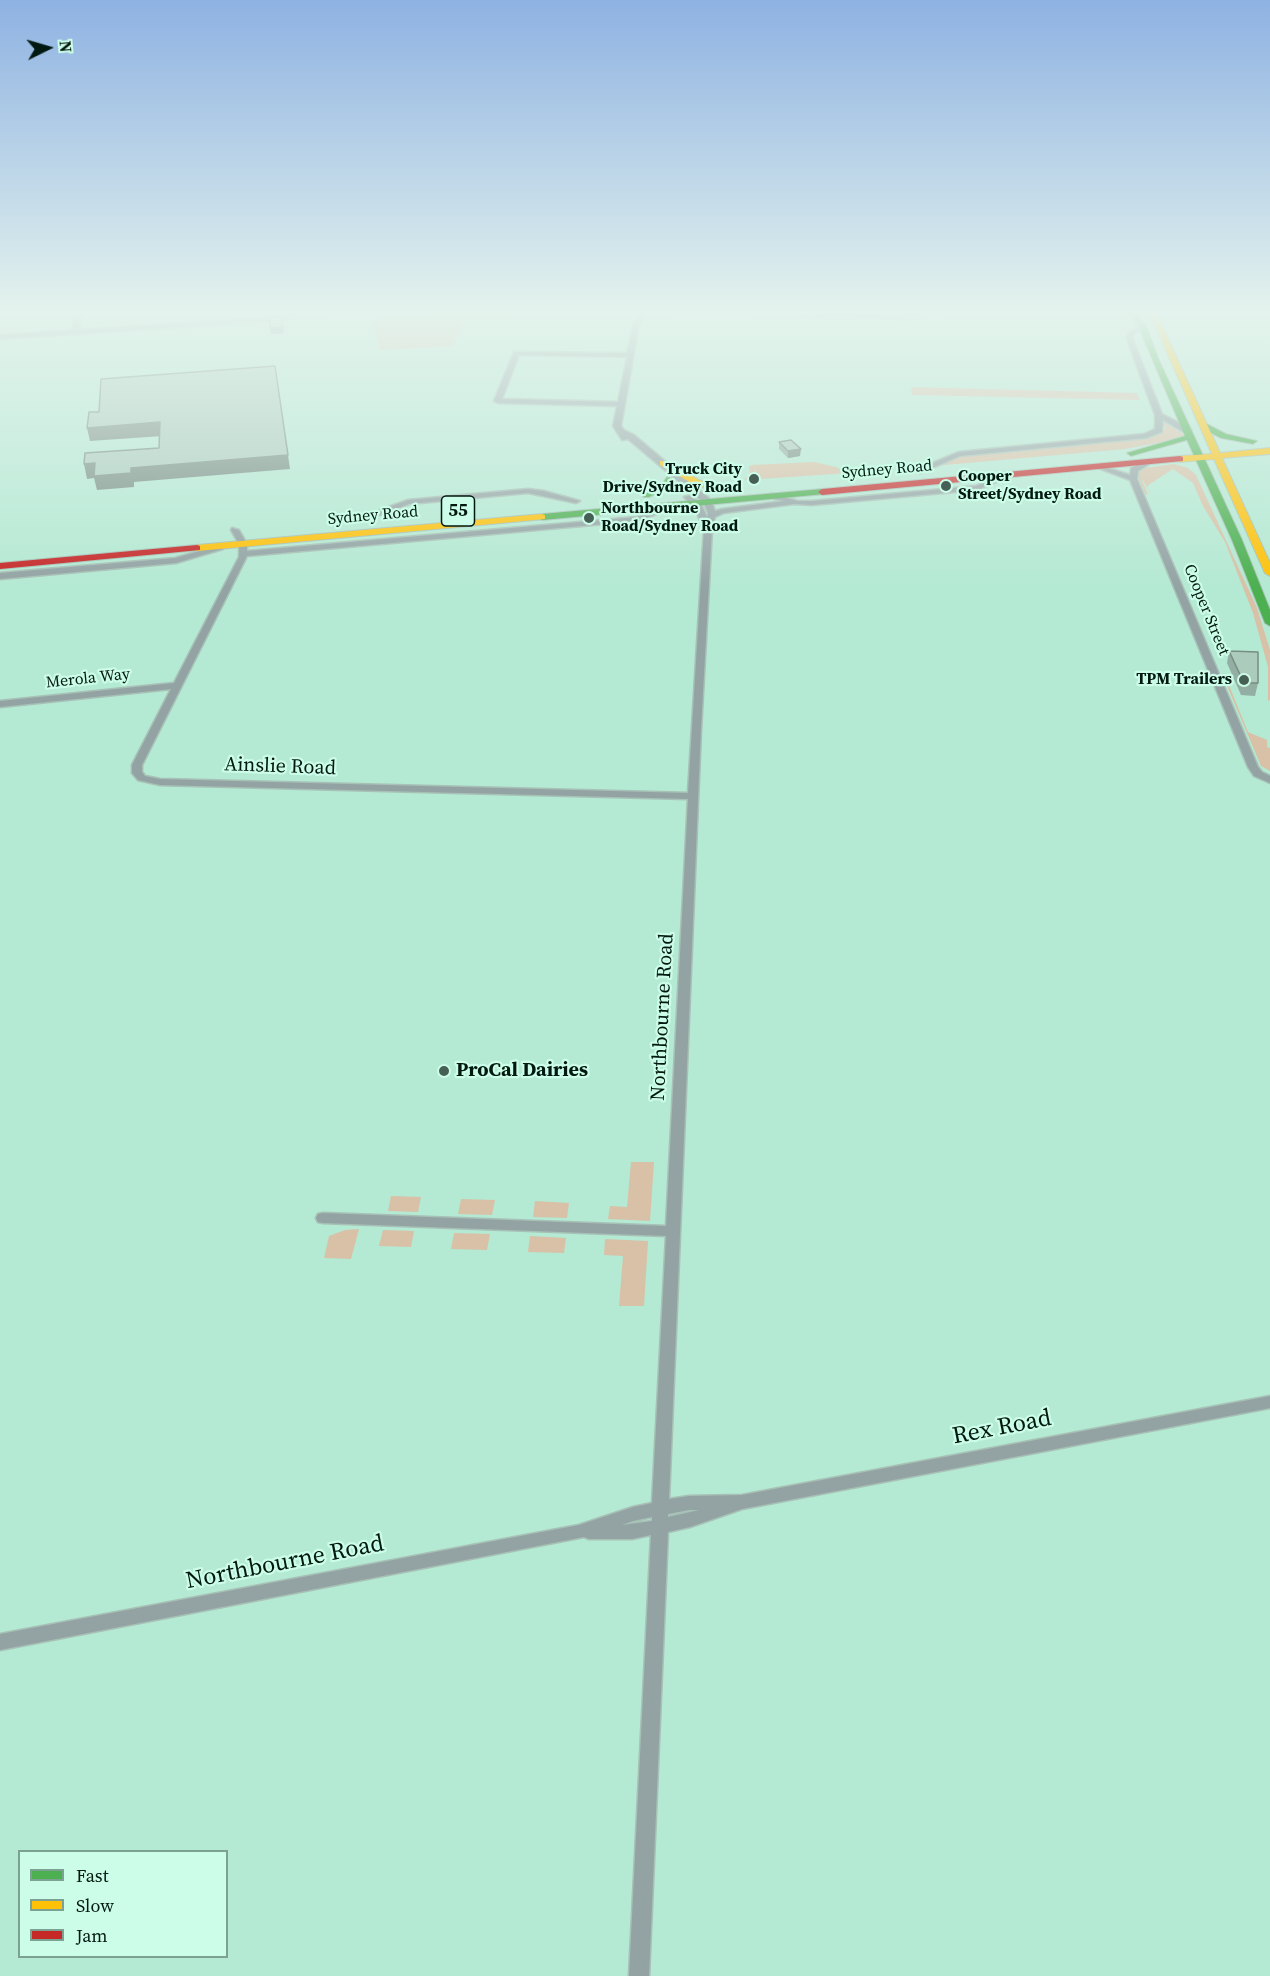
<!DOCTYPE html>
<style>
body{margin:0}
#map{position:relative;width:1270px;height:1976px;overflow:hidden;background:#c3e4d6;font-family:"Source Serif 4",serif}
canvas{display:block}
.legend{position:absolute;left:18px;top:1850px;width:210px;height:108px;box-sizing:border-box;background:#ccfde8;border:2px solid #7ba292;margin:0;padding:8px 10px;list-style:none;font-size:18px;color:#021911}
.legend li{display:flex;align-items:center;gap:12px;height:30px}
.legend b{width:30px;border:2px solid #7ba292}
.north{position:absolute;left:18px;top:18px;width:60px;height:60px;-webkit-text-stroke:4px #ccfde8;paint-order:stroke;rotate:85deg;font-size:16px;font-weight:700;line-height:24px;text-align:center;color:#021911}
.north::after{content:'';display:block;margin:auto;width:21px;height:27px;background:#021911;clip-path:polygon(50% 0,100% 100%,50% 72%,0 100%)}
</style>
<div id="map">
<canvas width="1270" height="1976"></canvas>
<ul class="legend">
<li><b style="height:8px;background:#4caf50"></b>Fast</li>
<li><b style="height:8px;background:#ffc107"></b>Slow</li>
<li><b style="height:8px;background:#c62828"></b>Jam</li>
</ul>
<div class="north">N</div>
</div>
<script>
const c = document.querySelector('canvas').getContext('2d');
c.lineJoin = 'round';
function fillPath(path, color) {
  c.fillStyle = color;
  c.fill(path, 'evenodd');
}
function poly(rows) {
  const path = new Path2D();
  for (const r of rows) {
    path.moveTo(r[0], r[1]);
    for (let i = 2; i < r.length; i += 2) path.lineTo(r[i], r[i + 1]);
  }
  return path;
}
function strokePath(path, color, width, dash) {
  c.strokeStyle = color;
  c.lineWidth = width;
  c.lineCap = dash ? 'butt' : 'round';
  c.setLineDash(dash || []);
  c.stroke(path);
}
function write(font, color, halo, rows, align = 'center') {
  c.font = font + ' "Source Serif 4",serif';
  c.lineWidth = 4.5;
  c.setLineDash([]);
  c.textBaseline = 'middle';
  c.strokeStyle = halo;
  c.fillStyle = color;
  for (const [text, x, y, turn = 0] of rows) {
    c.save();
    c.translate(x, y);
    c.rotate((+turn || 0) * Math.PI / 180);
    c.textAlign = isNaN(turn) ? turn : align;
    if (halo) c.strokeText(text, 0, 0);
    c.fillText(text, 0, 0);
    c.restore();
  }
}
fillPath(poly([
 [0,312,1270,312,1270,1976,0,1976],
 [20,1852,226,1852,226,1956,20,1956]
]), '#b4e9d3');
fillPath(poly([
 [398,312,512,312,512,313,468,314,453,346,380,350,372,320],
 [911,387,1137,393,1140,400,912,395],
 [1161,420,1184,435,1179,439,1125,449,933,466,961,455,1144,439,1164,431,1165,427],
 [814,462,836,467,847,473,761,479,753,468,758,478,744,480,750,474,749,467,752,465],
 [1174,464,1188,468,1196,475,1257,608,1270,650,1270,700,1268,701,1268,667,1253,613,1225,542,1203,506,1193,483,1173,469,1147,486,1151,495,1141,477,1148,495,1145,494,1137,474,1145,468],
 [1224,673,1248,732,1267,740,1267,747,1270,748,1270,771,1261,766,1222,674],
 [631,1162,654,1162,650,1221,608,1219,610,1206,627,1207],
 [391,1196,421,1197,418,1212,388,1211],
 [461,1199,495,1200,492,1215,458,1214],
 [535,1201,569,1203,567,1218,533,1217],
 [359,1229,351,1259,324,1258,329,1236,345,1230],
 [383,1230,414,1231,411,1247,379,1246],
 [454,1233,490,1234,487,1250,451,1249],
 [530,1236,566,1238,564,1253,528,1252],
 [605,1239,648,1241,644,1306,619,1306,623,1256,604,1255]
]), '#d8c1a7');
strokePath(poly([
 [396,315,426,312]
]), '#a8aeda', 2);
const street = poly([
 [75,312,81,312,79,330,285,316,301,312,313,312,285,320,0,339,0,335,72,330,75,312],
 [326,312,379,312,376,314,329,314,326,312],
 [640,312,865,315,953,312,907,319,646,313,639,325,621,426,624,430,634,435,711,500,715,511,722,509,784,501,770,498,770,494,773,494,798,501,812,501,976,486,1001,475,1008,477,977,490,812,505,794,504,724,513,715,517,712,529,701,729,669,1499,689,1496,742,1495,1270,1396,1270,1408,742,1509,690,1527,668,1532,649,1976,629,1976,651,1535,632,1539,589,1539,584,1537,0,1650,0,1634,579,1525,633,1507,652,1503,666,1236,323,1223,318,1222,316,1218,318,1214,323,1213,666,1226,688,799,160,785,138,780,132,773,132,765,171,689,0,707,0,701,174,683,239,557,239,544,231,530,232,528,239,530,247,544,247,551,637,517,669,504,673,506,672,508,638,521,247,556,142,765,142,772,145,776,160,779,688,793,704,529,695,509,684,497,691,495,702,506,707,517,708,513,704,503,628,439,622,440,613,426,617,406,498,403,494,401,514,352,627,353,633,325,640,312],
 [519,355,627,357,618,402,502,399,519,355],
 [689,1510,699,1510,668,1517,668,1514,689,1510],
 [652,1517,652,1521,622,1525,633,1521,652,1517],
 [1143,326,1146,328,1145,329,1134,333,1132,337,1162,414,1191,429,1191,433,1185,433,1163,420,1162,432,1146,438,960,456,920,473,913,471,959,452,1144,434,1155,429,1155,415,1126,337,1130,331,1143,326],
 [1144,461,1151,463,1138,471,1137,479,1258,767,1262,772,1270,776,1270,783,1254,776,1248,767,1130,480,1098,468,1102,466,1130,475,1131,468,1144,461],
 [528,489,544,491,580,501,576,503,528,493,409,504,360,522,353,520,408,500,528,489],
 [220,545,223,545,223,549,176,563,0,579,0,573,175,558,220,545]
]);
const fast = poly([
 [1130,312,1137,312,1147,328,1159,360,1242,540,1270,610,1270,626,1265,623,1232,540,1187,440,1131,456,1127,453,1185,436,1139,328,1130,312],
 [1201,424,1207,424,1226,434,1257,441,1253,444,1221,438,1201,428,1201,424],
 [667,477,674,479,670,487,649,497,643,497,643,493,663,483,667,477],
 [822,489,826,492,825,494,542,520,537,517,542,514,822,489]
]);
const slow = poly([
 [1149,312,1156,312,1220,453,1270,448,1270,454,1222,458,1270,563,1270,576,1265,573,1214,459,1180,462,1176,459,1180,456,1212,454,1149,312],
 [660,461,666,461,699,480,719,488,715,491,693,484,660,465,660,461],
 [542,514,545,515,545,519,197,551,192,548,197,545,542,514]
]);
const jam = poly([
 [1180,456,1183,457,1183,461,822,495,818,492,822,489,1180,456],
 [197,545,200,546,200,550,0,569,0,563,197,545]
]);
strokePath(street, '#a7c1b6', 3);
strokePath(fast, '#a7c1b6', 2);
strokePath(slow, '#a7c1b6', 2);
strokePath(jam, '#a7c1b6', 2);
fillPath(street, '#93a3a4');
fillPath(fast, '#4caf50');
fillPath(slow, '#ffc107');
fillPath(jam, '#c62828');
fillPath(poly([
 [779,442,800,456,788,458,779,449],
 [1229,651,1258,683,1255,696,1241,695,1227,663]
]), '#93afa3');
fillPath(poly([
 [283,327,284,333,271,334,270,328],
 [160,422,162,436,90,441,87,428],
 [801,449,800,456,788,458,788,451],
 [288,455,290,469,134,482,134,487,97,490,94,478,87,479,84,464,95,463,131,468]
]), '#788e84');
const building = poly([
 [269,317,282,317,283,327,270,328,269,317],
 [275,366,288,455,131,468,131,473,94,476,95,463,84,464,85,453,159,448,160,422,87,428,89,412,99,412,101,379,275,366],
 [791,440,801,449,788,451,779,442,791,440],
 [1229,651,1258,652,1258,683,1244,683,1229,651]
]);
fillPath(building, '#abcbbd');
strokePath(building, '#788e84', 1.5);
const sky = c.createLinearGradient(0, 0, 0, 589);
sky.addColorStop(0, '#8eb2e2');
sky.addColorStop(0.53, '#e4f3ed');
sky.addColorStop(1, '#e4f3ed00');
c.fillStyle = sky;
c.fillRect(0, 0, 1270, 589);
for (const [x, y, r, color] of [
 [754,479,6,"#466056"],
 [946,486,6,"#466056"],
 [589,518,6,"#466056"],
 [1244,680,6,"#466056"],
 [444,1071,6,"#466056"]
]) {
  const dot = new Path2D();
  dot.arc(x, y, r, 0, 2 * Math.PI);
  c.fillStyle = color;
  c.fill(dot);
  strokePath(dot, '#ccfde8', 2);
}
write('bold 16px', '#021911', '#ccfde8', [
 ["Truck City",742,470],
 ["Drive/Sydney Road",742,488],
 ["Cooper",958,477,"left"],
 ["Street/Sydney Road",958,495,"left"],
 ["Northbourne",601,509,"left"],
 ["Road/Sydney Road",601,527,"left"],
 ["TPM Trailers",1232,680]
], 'right');
write('16px', '#021911', '#ccfde8', [
 ["Sydney Road",887,470,-5],
 ["Sydney Road",373,516,-5],
 ["Cooper Street",1206,610,68],
 ["Merola Way",88,679,-6]
]);
for (const [x, y, w] of [
 [458,511,33]
]) {
  const box = new Path2D();
  box.roundRect(x - w / 2, y - 15, w, 30, 4.5);
  c.fillStyle = '#ccfde8';
  c.fill(box);
  strokePath(box, '#021911', 1.5);
}
write('bold 18px', '#021911', null, [
 ["55",458,511]
]);
write('20px', '#021911', '#ccfde8', [
 ["Ainslie Road",280,767,2],
 ["Northbourne Road",663,1017,-87]
]);
write('bold 20px', '#021911', '#ccfde8', [
 ["ProCal Dairies",456,1071]
], 'left');
write('24px', '#021911', '#ccfde8', [
 ["Rex Road",1002,1428,-11],
 ["Northbourne Road",285,1563,-11]
]);
</script>
